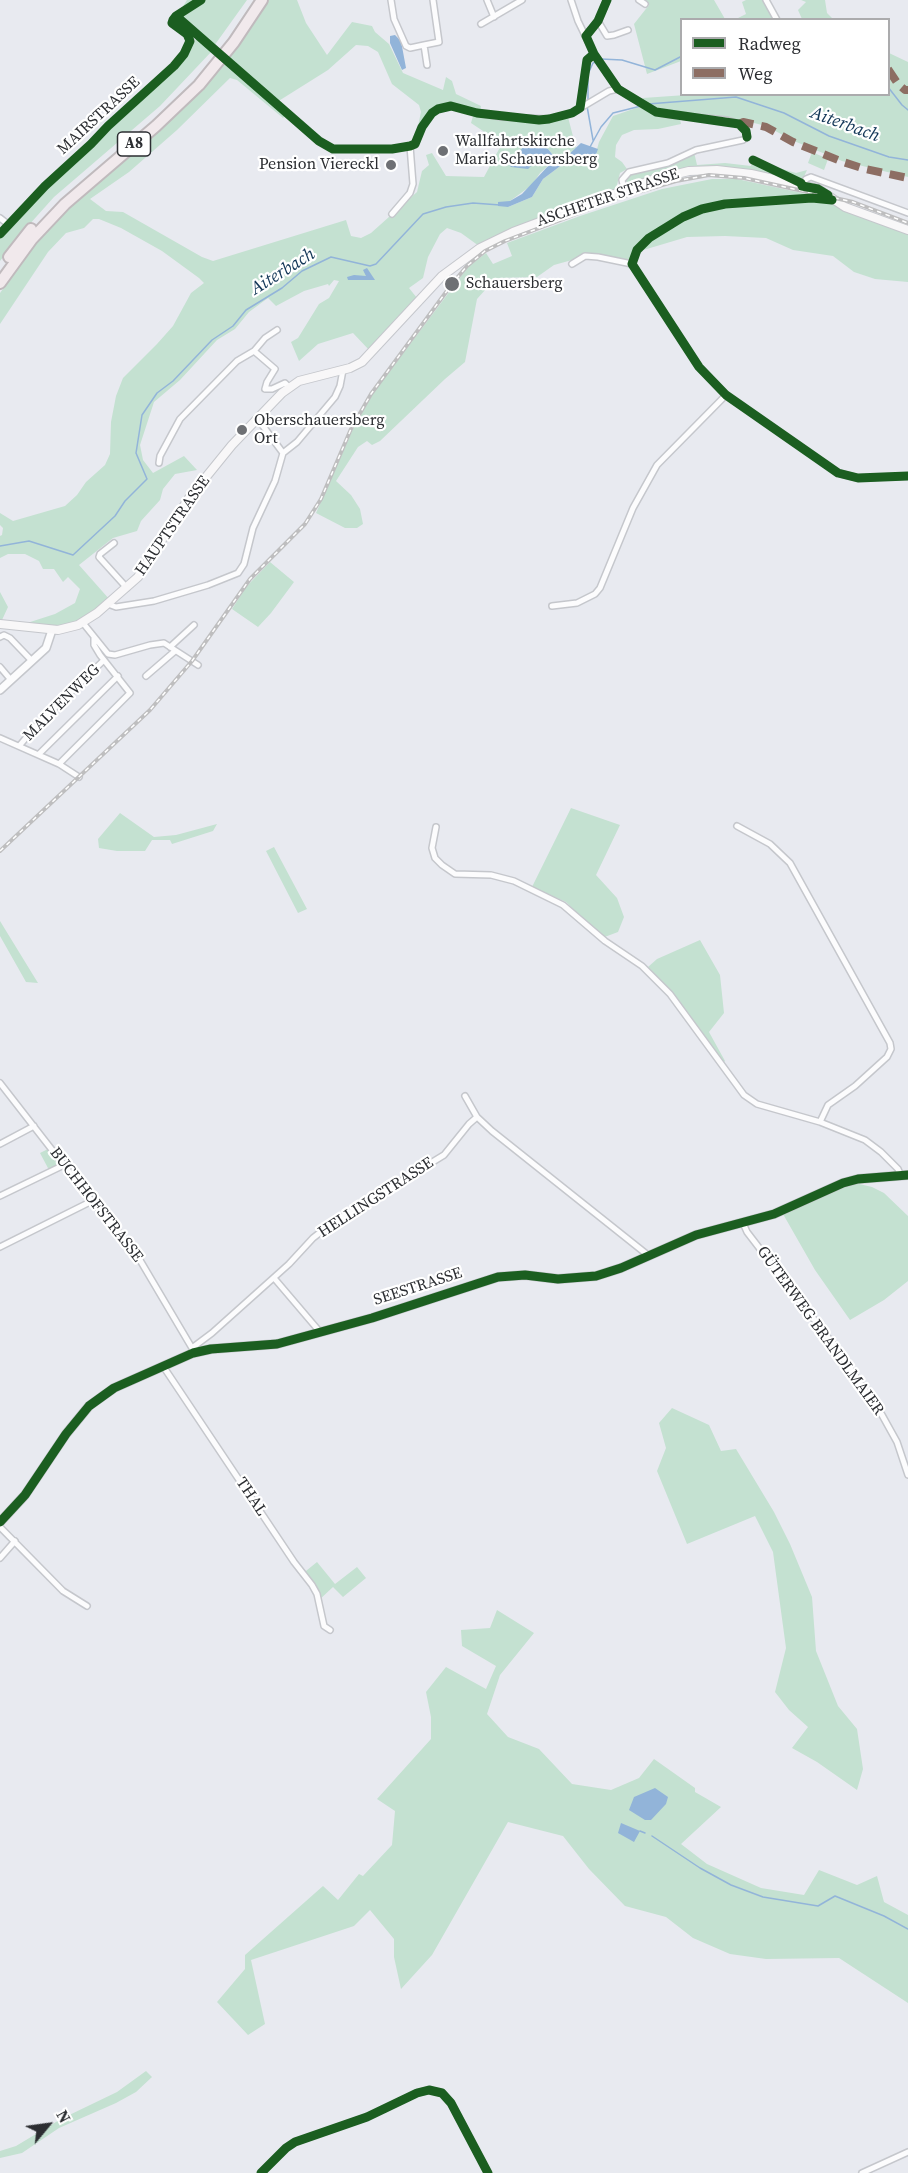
<!DOCTYPE html>
<meta charset="utf-8">
<style>
body{margin:0}
#map{position:relative;width:908px;height:2173px;overflow:hidden;background:#e8eaf0;font-family:"Source Serif 4",serif}
canvas{display:block}
.legend{position:absolute;left:680px;top:18px;width:210px;height:78px;box-sizing:border-box;background:#fff;border:2px solid #ababad;margin:0;padding:8px 10px;list-style:none;font-size:18px;color:#2c2e32}
.legend li{display:flex;align-items:center;gap:12px;height:30px}
.legend b{width:30px;border:2px solid #ababad}
.north{position:absolute;left:18px;top:2095px;width:60px;height:60px;-webkit-text-stroke:4px #fff;paint-order:stroke;rotate:61deg;font-size:16px;font-weight:700;line-height:24px;text-align:center;color:#2c2e32}
.north::after{content:'';display:block;margin:auto;width:21px;height:27px;background:#2c2e32;clip-path:polygon(50% 0,100% 100%,50% 72%,0 100%)}
</style>
<div id="map">
<canvas width="908" height="2173"></canvas>
<ul class="legend">
<li><b style="height:8px;background:#1b5e20"></b>Radweg</li>
<li><b style="height:8px;background:#8d6e63"></b>Weg</li>
</ul>
<div class="north">N</div>
</div>
<script>
const c = document.querySelector('canvas').getContext('2d');
c.lineJoin = 'round';
function fillPath(path, color) {
  c.fillStyle = color;
  c.fill(path, 'evenodd');
}
function poly(rows) {
  const path = new Path2D();
  for (const r of rows) {
    path.moveTo(r[0], r[1]);
    for (let i = 2; i < r.length; i += 2) path.lineTo(r[i], r[i + 1]);
  }
  return path;
}
function strokePath(path, color, width, dash) {
  c.strokeStyle = color;
  c.lineWidth = width;
  c.lineCap = dash ? 'butt' : 'round';
  c.setLineDash(dash || []);
  c.stroke(path);
}
function write(font, color, halo, rows, align = 'center') {
  c.font = font + ' "Source Serif 4",serif';
  c.lineWidth = 4.5;
  c.setLineDash([]);
  c.textBaseline = 'middle';
  c.strokeStyle = halo;
  c.fillStyle = color;
  for (const [text, x, y, turn = 0] of rows) {
    c.save();
    c.translate(x, y);
    c.rotate((+turn || 0) * Math.PI / 180);
    c.textAlign = isNaN(turn) ? turn : align;
    if (halo) c.strokeText(text, 0, 0);
    c.fillText(text, 0, 0);
    c.restore();
  }
}
fillPath(poly([
 [187,0,247,0,214,46,178,14],
 [269,0,297,0,306,23,327,55,352,22,372,26,375,32,389,44,403,73,443,90,446,77,452,81,456,94,481,106,480,112,456,106,431,111,418,126,421,112,419,105,392,84,378,52,368,46,356,45,328,70,277,102,229,59],
 [641,0,714,0,725,19,682,20,681,61,647,74,634,24,649,5],
 [746,0,764,0,775,20,734,20,746,14,742,2],
 [801,0,825,0,827,13,833,19,802,19,798,10,806,2],
 [197,38,212,51,160,106,54,197,28,226,0,261,0,235,34,199,117,121,168,77],
 [889,53,908,62,908,177,842,161,794,141,766,126,742,120,679,115,681,124,658,129,634,130,622,135,616,145,615,157,622,162,627,169,620,173,616,189,479,246,461,233,447,228,440,234,428,257,423,278,409,288,417,298,370,351,353,333,318,344,299,361,291,342,298,338,319,304,329,298,339,281,334,280,329,286,328,284,304,291,276,306,268,298,249,312,235,329,217,340,180,380,154,402,140,445,143,460,153,473,184,456,197,470,175,474,163,489,160,500,141,521,137,531,113,538,79,565,110,600,71,626,53,628,24,624,55,614,75,603,80,589,68,577,63,582,54,569,43,569,39,561,25,554,8,554,0,558,0,536,2,535,3,528,0,525,0,513,13,521,65,506,77,495,86,482,105,465,110,454,111,422,116,396,123,378,157,344,173,326,191,293,204,283,199,278,162,251,121,228,99,219,93,219,84,228,66,233,48,252,0,324,0,293,37,242,59,218,90,188,148,140,188,104,225,63,286,115,283,118,237,80,230,78,177,130,129,172,90,199,106,211,123,212,202,257,213,261,346,220,351,236,361,238,371,233,417,192,422,171,429,165,426,155,432,153,446,176,484,177,505,138,486,133,471,123,473,116,539,123,568,117,576,148,566,157,556,159,548,149,541,156,548,158,549,165,540,173,532,185,510,201,508,207,532,197,543,179,559,167,586,154,594,160,599,142,613,116,639,107,643,98,700,94,888,94],
 [694,152,697,165,725,163,751,166,752,162,758,162,796,173,807,170,801,183,725,167,628,183,625,180,627,176,674,163],
 [812,152,828,159,824,170,808,163],
 [712,179,737,179,825,198,834,205,908,232,908,282,875,279,854,272,833,256,793,250,766,238,725,236,687,237,640,251,636,249,632,259,623,260,584,254,572,260,554,265,537,277,496,278,477,299,465,362,445,379,380,441,372,445,367,441,358,447,336,481,351,495,360,509,363,524,357,528,345,528,316,513,353,429,374,392,468,267,486,253,493,264,512,256,507,243,580,216,662,189],
 [270,562,294,582,271,613,258,627,232,609,246,587],
 [0,592,8,607,2,620,0,620],
 [571,808,620,825,596,875,617,898,624,917,618,932,602,938,566,902,532,887],
 [120,813,154,837,176,835,217,824,213,831,172,844,170,840,152,840,145,851,117,851,99,848,98,839],
 [274,847,307,909,298,913,266,851],
 [0,921,38,983,26,982,0,936],
 [700,940,720,975,724,1013,709,1032,725,1061,722,1064,670,991,648,967,657,959],
 [50,1148,61,1162,49,1170,40,1153],
 [855,1183,872,1187,884,1193,908,1216,908,1281,884,1300,850,1320,815,1270,783,1214,833,1190],
 [672,1408,709,1425,721,1451,736,1449,774,1512,790,1544,812,1597,816,1651,838,1706,857,1729,863,1769,857,1790,817,1762,792,1748,808,1727,789,1710,775,1692,786,1648,773,1552,755,1516,687,1544,657,1471,666,1448,659,1423],
 [317,1562,335,1584,357,1567,366,1578,343,1597,333,1587,318,1601,312,1588,301,1575],
 [497,1610,534,1633,500,1675,487,1714,508,1737,539,1749,572,1784,611,1790,639,1778,654,1759,695,1788,695,1792,721,1807,681,1844,707,1864,761,1888,804,1895,819,1870,857,1885,877,1876,884,1902,908,1915,908,2003,839,1958,766,1959,730,1954,693,1938,666,1917,625,1906,589,1869,563,1836,508,1822,432,1955,401,1989,394,1957,394,1939,370,1910,354,1926,251,1960,265,2024,248,2035,217,2002,245,1969,245,1955,323,1886,338,1900,359,1874,363,1876,392,1845,395,1811,377,1799,431,1739,431,1717,426,1692,446,1667,486,1689,496,1666,462,1646,461,1630,490,1628],
 [146,2071,152,2077,136,2092,116,2103,59,2128,22,2153,0,2158,0,2151,16,2146,61,2119,117,2092]
]), '#c4e1d1');
fillPath(poly([
 [395,35,401,41,406,68,402,70,390,43,390,36],
 [581,143,598,149,594,160,586,154,580,156,559,167,543,179,532,197,508,207,498,206,498,202,510,201,522,194,549,165,548,158,541,156,528,169,511,167,507,162,525,146,536,144,548,149,556,159,566,157],
 [367,268,375,280,348,280,347,277,354,275,366,276,363,270],
 [655,1788,668,1797,666,1804,651,1820,645,1820,629,1810,634,1797],
 [621,1823,640,1831,634,1842,618,1833]
]), '#92b4d9');
strokePath(poly([
 [601,59,622,60,655,70,682,56],
 [888,87,902,105,908,110],
 [588,102,588,74,593,63,596,62],
 [648,104,736,97,784,113,829,136,889,157,908,160],
 [587,106,593,140],
 [590,147,601,127,613,113,641,106],
 [0,546,29,541,73,555,115,516,125,501,147,479,136,453,142,415,157,393,173,381,212,340,233,326,246,310,282,288,302,271,331,257,370,266,376,264,423,214,446,207,473,203,500,205],
 [640,1831,645,1833],
 [652,1836,700,1868,731,1885,763,1897,818,1906,835,1896,884,1916,908,1929]
]), '#92b4d9', 1.5);
const minor = poly([
 [391,0,394,19,406,46,410,48,424,45],
 [487,0,494,17],
 [571,0,578,21,594,54,618,89,656,112,670,115,727,120,739,124,746,131,747,137,743,140,696,150,668,163,629,172,622,180,624,189],
 [639,0,645,4],
 [766,0,777,20],
 [176,16,205,41],
 [598,21,607,36,614,35,628,30],
 [481,24,522,0],
 [586,36,598,21,607,0],
 [229,63,319,141,333,149,392,149,410,146,415,144,422,127,432,113,438,109,451,106,477,113,502,117,549,119,572,113,609,91,618,89],
 [427,65,424,45,439,42,433,0],
 [580,108,587,60,594,54],
 [802,186,806,179,811,177,908,213],
 [392,214,410,193,413,184,410,146],
 [0,218,9,225],
 [0,234,45,186,91,144,108,126,174,66,184,54,190,41,187,34,172,23,173,20,176,16,201,0],
 [572,264,585,256,598,257,632,264],
 [632,264,699,367,726,395,838,473,858,478,908,476],
 [632,264,637,250],
 [254,351,275,369,267,382,265,389,272,389,285,383,289,387],
 [257,418,283,453],
 [159,463,160,456,180,419,237,361,254,351,265,338,277,330],
 [114,543,100,554,99,557,127,588],
 [108,604,116,607,154,601,208,585,238,573,244,564,253,528,275,481,283,453,297,442,335,397,340,386,343,370],
 [552,606,577,603,595,594,600,588,633,508,657,465,726,395],
 [83,623,108,654,115,655,150,645,164,643,198,665],
 [0,637,4,635,10,638,32,661],
 [170,647,194,625],
 [0,667,11,680],
 [146,676,175,651],
 [0,738,59,764,79,777],
 [20,745,36,726,104,660],
 [39,754,118,676],
 [59,764,130,693,100,655,94,645,94,638],
 [737,826,770,844,790,863,890,1043,891,1049,887,1057,855,1086,828,1105,820,1122],
 [436,827,432,848,435,858,442,865,455,874,491,875,514,881,563,905,605,941,642,966,670,994,744,1095,757,1104,820,1122,865,1140,881,1152,898,1169,901,1176],
 [0,1083,98,1209,134,1250,192,1348],
 [465,1096,477,1117,492,1131,649,1256],
 [0,1144,34,1126],
 [0,1196,64,1165],
 [743,1223,747,1232,836,1348,882,1415,897,1442,908,1475],
 [0,1247,92,1201],
 [274,1278,320,1332],
 [193,1353,192,1348,212,1333,289,1264,313,1238,331,1224,444,1155,469,1124,477,1117],
 [163,1366,294,1562,312,1585,317,1594,324,1626,330,1630],
 [0,1527,63,1591,87,1606],
 [0,1558,15,1541],
 [261,2173,286,2148,295,2142,367,2117,417,2093,429,2090,442,2093,451,2103,488,2173],
 [862,2173,908,2152]
]);
const tertiary = poly([
 [0,690,46,648,52,630],
 [0,1522,25,1495,66,1434,89,1406,114,1388,193,1353,211,1349,277,1344,372,1318,498,1277,525,1275,558,1279,596,1276,621,1268,696,1235,774,1214,843,1183,858,1179,908,1175]
]);
const secondary = poly([
 [0,624,58,630,78,625,97,613,138,577,189,498,232,445,282,393,299,381,350,368,362,362,442,276,480,248,513,232,652,180,689,171,717,170,751,174,818,189,845,207,908,230]
]);
const motorway = poly([
 [9,257,31,229],
 [0,283,32,239,65,204,156,126,199,85,234,42,262,0]
]);
strokePath(minor, '#c5c7cc', 8);
strokePath(tertiary, '#c5c7cc', 10);
strokePath(secondary, '#c5c7cc', 10);
strokePath(motorway, '#c0babd', 14);
strokePath(minor, '#fcfcfd', 5);
strokePath(tertiary, '#fcfcfd', 7);
strokePath(secondary, '#f8f7f8', 8);
strokePath(motorway, '#f1e9ec', 10);
const rail = poly([
 [0,851,150,710,192,661,250,579,305,524,321,499,351,429,371,394,452,284,467,266,485,251,505,241,621,197,676,181,709,175,744,178,853,202,908,223]
]);
strokePath(rail, '#bebebf', 4);
strokePath(rail, '#fff', 1.5, [4.5]);
const minorBridge = poly([
 [205,41,229,63]
]);
strokePath(minorBridge, '#c5c7cc', 8, []);
strokePath(minorBridge, '#fcfcfd', 5);
strokePath(poly([
 [888,69,898,84,905,90,908,90],
 [739,124,743,122,766,127,793,142,843,162,865,169,908,178]
]), '#8d6e63', 8, [15, 8]);
strokePath(poly([
 [607,0,598,21,586,36,594,54,618,89,656,112,739,124,746,131,747,137],
 [176,16,319,141,333,149,392,149,410,146,415,144,422,127,432,113,438,109,451,106,477,113,539,120,549,119,572,113,580,108,587,60,594,54],
 [753,160,801,183,802,186,818,189,828,195],
 [832,200,812,198,725,204,702,209,683,217,649,238,637,250,632,264,699,367,726,395,838,473,858,478,908,476],
 [0,234,45,186,91,144,108,126,174,66,184,54,190,41,187,34,172,23,173,20,176,16,201,0],
 [0,1522,25,1495,66,1434,89,1406,114,1388,193,1353,211,1349,277,1344,372,1318,498,1277,525,1275,558,1279,596,1276,621,1268,696,1235,774,1214,843,1183,858,1179,908,1175],
 [261,2173,286,2148,295,2142,367,2117,417,2093,429,2090,442,2093,451,2103,488,2173]
]), '#1b5e20', 9);
for (const [x, y, r, color] of [
 [443,151,6,"#6e7074"],
 [391,165,6,"#6e7074"],
 [452,284,8,"#6e7074"],
 [242,430,6,"#6e7074"]
]) {
  const dot = new Path2D();
  dot.arc(x, y, r, 0, 2 * Math.PI);
  c.fillStyle = color;
  c.fill(dot);
  strokePath(dot, '#fff', 2);
}
for (const [x, y, w] of [
 [134,144,33]
]) {
  const box = new Path2D();
  box.roundRect(x - w / 2, y - 12, w, 24, 4.5);
  c.fillStyle = '#fff';
  c.fill(box);
  strokePath(box, '#2c2e32', 1.5);
}
write('bold 15px', '#2c2e32', null, [
 ["A8",134,144]
]);
write('16px', '#2c2e32', '#fff', [
 ["MAIRSTRASSE",99,116,-43],
 ["ASCHETER STRASSE",608,198,-19],
 ["HAUPTSTRASSE",173,526,-55],
 ["MALVENWEG",62,703,-45],
 ["HELLINGSTRASSE",376,1198,-33],
 ["BUCHHOFSTRASSE",96,1205,52],
 ["SEESTRASSE",418,1287,-18],
 ["GÜTERWEG BRANDLMAIER",820,1331,54],
 ["THAL",251,1497,56]
]);
write('16px', '#2c2e32', '#fff', [
 ["Wallfahrtskirche",455,142],
 ["Maria Schauersberg",455,160],
 ["Pension Viereckl",379,165,"right"],
 ["Schauersberg",466,284],
 ["Oberschauersberg",254,421],
 ["Ort",254,439]
], 'left');
write('italic 18px', '#123657', '#fff', [
 ["Aiterbach",845,125,20],
 ["Aiterbach",283,272,-32]
]);
</script>
